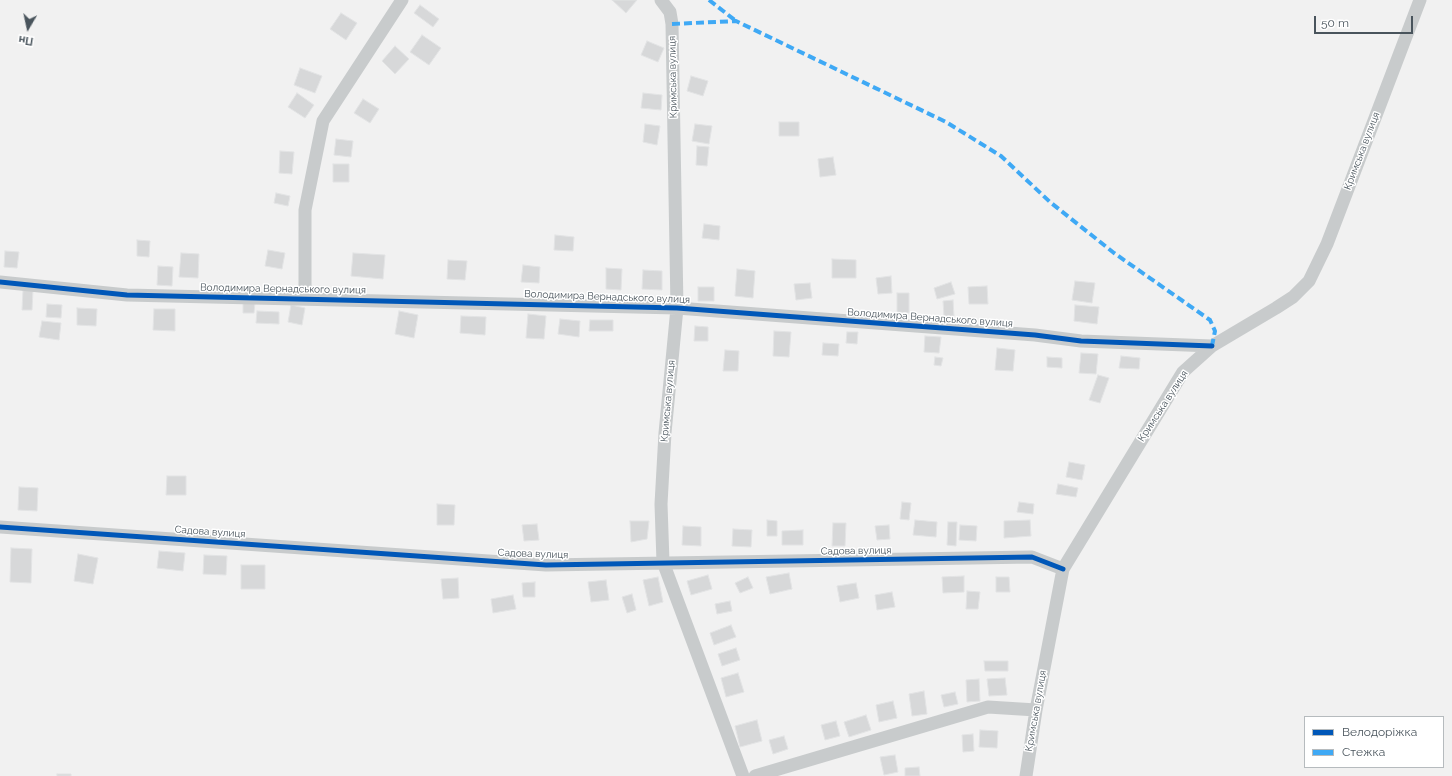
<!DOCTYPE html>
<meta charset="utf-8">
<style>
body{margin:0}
#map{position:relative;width:1452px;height:776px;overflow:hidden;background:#f1f1f1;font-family:Raleway,sans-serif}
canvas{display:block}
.legend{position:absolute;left:1304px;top:716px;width:140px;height:52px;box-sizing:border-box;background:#fff;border:1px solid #b6bbbe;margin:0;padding:5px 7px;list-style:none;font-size:12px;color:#49545c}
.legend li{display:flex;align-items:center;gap:8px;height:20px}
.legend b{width:20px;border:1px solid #b6bbbe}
.north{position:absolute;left:8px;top:8px;width:40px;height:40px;-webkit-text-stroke:3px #fff;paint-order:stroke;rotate:189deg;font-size:11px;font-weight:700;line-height:16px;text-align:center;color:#49545c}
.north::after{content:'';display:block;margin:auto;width:14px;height:18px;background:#49545c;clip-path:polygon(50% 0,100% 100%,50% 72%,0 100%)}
.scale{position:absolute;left:1314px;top:16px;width:99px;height:18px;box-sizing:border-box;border:2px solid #49545c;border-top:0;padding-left:5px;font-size:12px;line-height:14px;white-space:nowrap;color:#49545c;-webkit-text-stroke:3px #fff;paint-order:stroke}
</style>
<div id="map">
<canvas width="1452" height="776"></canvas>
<ul class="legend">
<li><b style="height:5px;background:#0057b8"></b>Велодоріжка</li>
<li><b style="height:5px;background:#3fa9f5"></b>Стежка</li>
</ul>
<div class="north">Пн</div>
<div class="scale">50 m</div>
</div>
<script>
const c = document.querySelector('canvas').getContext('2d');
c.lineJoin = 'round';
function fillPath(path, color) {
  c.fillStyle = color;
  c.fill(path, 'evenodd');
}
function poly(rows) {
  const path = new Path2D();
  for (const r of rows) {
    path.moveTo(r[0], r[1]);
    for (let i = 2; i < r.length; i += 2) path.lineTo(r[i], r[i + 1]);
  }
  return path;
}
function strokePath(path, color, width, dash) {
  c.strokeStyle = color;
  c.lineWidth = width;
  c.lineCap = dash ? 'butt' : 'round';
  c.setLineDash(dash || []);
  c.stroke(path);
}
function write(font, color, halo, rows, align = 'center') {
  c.font = font + ' Raleway,sans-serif';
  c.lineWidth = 3;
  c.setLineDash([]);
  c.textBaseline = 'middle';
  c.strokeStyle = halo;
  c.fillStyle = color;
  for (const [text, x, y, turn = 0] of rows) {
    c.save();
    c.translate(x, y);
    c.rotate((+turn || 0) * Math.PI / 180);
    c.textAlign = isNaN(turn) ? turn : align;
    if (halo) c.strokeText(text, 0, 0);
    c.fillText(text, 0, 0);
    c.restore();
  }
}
const building = poly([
 [612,0,637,0,626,13,612,0],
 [420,5,439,19,433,27,414,13,420,5],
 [341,13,357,23,346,40,330,29,341,13],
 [422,35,441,48,429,65,410,52,422,35],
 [647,41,664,48,658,62,641,55,647,41],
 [395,46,409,59,395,74,382,61,395,46],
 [300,68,322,76,315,93,294,85,300,68],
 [691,76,708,81,703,96,687,91,691,76],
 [297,93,314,105,305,118,288,107,297,93],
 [643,93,662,95,661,110,641,108,643,93],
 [363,99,379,109,370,123,354,113,363,99],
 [779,122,799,122,799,136,779,136,779,122],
 [645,124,660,126,657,145,643,142,645,124],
 [695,124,712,126,709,144,692,141,695,124],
 [336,139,353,141,351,157,334,155,336,139],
 [697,146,709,147,707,166,696,165,697,146],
 [280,151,294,152,292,174,279,173,280,151],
 [833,157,836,175,820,177,818,159,833,157],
 [333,164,349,164,349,182,333,182,333,164],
 [276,193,290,196,288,206,274,203,276,193],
 [704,224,720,226,719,240,702,238,704,224],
 [555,235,574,237,573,251,554,250,555,235],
 [137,240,150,241,149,257,137,256,137,240],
 [268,250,285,253,282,269,265,266,268,250],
 [5,251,19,252,17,268,4,267,5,251],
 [181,253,199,254,198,278,179,277,181,253],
 [353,253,385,255,383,279,351,276,353,253],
 [832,259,856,260,856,278,832,278,832,259],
 [448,260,467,261,465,280,447,279,448,260],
 [523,265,540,267,539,283,521,282,523,265],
 [158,266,173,267,172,286,157,285,158,266],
 [606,268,622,269,621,290,606,289,606,268],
 [737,269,755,271,753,298,735,296,737,269],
 [643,270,662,271,662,290,642,289,643,270],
 [891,276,892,293,878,294,876,278,891,276],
 [1075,281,1095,283,1092,303,1072,300,1075,281],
 [951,282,955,294,937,299,934,288,951,282],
 [810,283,812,298,796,300,794,284,810,283],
 [987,286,988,304,969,304,968,287,987,286],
 [698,287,714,287,714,301,698,301,698,287],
 [23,290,33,290,32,310,22,310,23,290],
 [897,293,909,293,909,313,897,312,897,293],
 [953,300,954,316,944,317,943,301,953,300],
 [243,302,255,302,254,313,243,313,243,302],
 [47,304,62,305,61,318,46,317,47,304],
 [291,305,305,308,302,325,288,322,291,305],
 [1075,305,1099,307,1097,324,1074,321,1075,305],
 [77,308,97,309,96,326,77,325,77,308],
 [154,309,175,309,175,331,153,330,154,309],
 [257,311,279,312,279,324,256,323,257,311],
 [399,311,418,315,414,338,395,334,399,311],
 [528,314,546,316,544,339,526,338,528,314],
 [461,316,486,317,485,335,460,333,461,316],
 [560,319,580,321,579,337,558,334,560,319],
 [590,320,613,320,613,331,589,331,590,320],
 [42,321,61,323,59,340,39,337,42,321],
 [695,326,708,327,708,341,694,341,695,326],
 [774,331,791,332,789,357,773,356,774,331],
 [847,332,858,332,857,344,846,343,847,332],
 [925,336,941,337,939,353,924,352,925,336],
 [823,343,839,344,838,356,822,355,823,343],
 [997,348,1015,350,1013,371,995,370,997,348],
 [725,350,739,351,738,371,723,371,725,350],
 [1081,353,1098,354,1096,374,1079,373,1081,353],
 [1121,356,1140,358,1139,369,1119,368,1121,356],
 [935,357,943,358,941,366,934,365,935,357],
 [1047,357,1062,358,1062,368,1047,367,1047,357],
 [1098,375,1109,378,1100,403,1089,400,1098,375],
 [1069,462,1085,465,1082,480,1066,477,1069,462],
 [167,476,186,476,186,495,166,495,167,476],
 [1058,484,1078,488,1076,497,1056,494,1058,484],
 [19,487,38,488,37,511,18,510,19,487],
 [902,502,911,503,909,520,900,519,902,502],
 [1019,502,1034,504,1033,514,1017,512,1019,502],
 [437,504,455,505,454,525,437,525,437,504],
 [767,520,777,521,777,536,767,536,767,520],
 [915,520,937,522,936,537,913,535,915,520],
 [1030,520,1031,536,1004,538,1004,521,1030,520],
 [630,521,649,521,647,539,631,542,630,521],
 [948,522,957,522,956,546,947,545,948,522],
 [833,523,846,523,845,546,832,546,833,523],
 [537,524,539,540,524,541,522,525,537,524],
 [889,525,890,539,877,540,875,526,889,525],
 [960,525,977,526,976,541,959,540,960,525],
 [683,526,701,527,701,546,682,545,683,526],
 [733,529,752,530,751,547,732,546,733,529],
 [803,530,803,545,782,545,782,531,803,530],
 [11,548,32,549,31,583,10,582,11,548],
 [159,551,185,553,183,571,157,568,159,551],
 [78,554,98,558,93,584,74,581,78,554],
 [204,555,227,556,226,575,203,574,204,555],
 [241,565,265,565,265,589,241,589,241,565],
 [789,573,792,589,770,594,766,577,789,573],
 [708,575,712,589,691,595,687,581,708,575],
 [964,576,964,592,943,593,942,577,964,576],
 [658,577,663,602,649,606,643,580,658,577],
 [748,577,753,588,740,593,735,583,748,577],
 [996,577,1009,577,1010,592,996,592,996,577],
 [458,578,459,598,443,599,441,579,458,578],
 [606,580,609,600,591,602,588,582,606,580],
 [535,582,535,597,523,597,522,583,535,582],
 [856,583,859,598,840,602,837,586,856,583],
 [967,591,980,592,978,609,966,609,967,591],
 [892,592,895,607,877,610,875,595,892,592],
 [632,594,636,610,627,613,622,597,632,594],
 [513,595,516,609,493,613,491,599,513,595],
 [730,601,732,611,717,614,715,604,730,601],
 [731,625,736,637,714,645,710,633,731,625],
 [736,648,740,660,722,666,718,654,736,648],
 [984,661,1008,661,1008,671,985,671,984,661],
 [738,673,744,692,726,697,721,678,738,673],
 [1005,678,1007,695,989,696,987,679,1005,678],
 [979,679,980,701,967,702,966,680,979,679],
 [924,691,927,714,912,716,909,694,924,691],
 [955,692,958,704,944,707,941,695,955,692],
 [893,701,897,718,879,722,876,705,893,701],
 [866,715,871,730,849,737,844,722,866,715],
 [757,720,762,741,740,747,735,726,757,720],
 [836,721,840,736,825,740,821,725,836,721],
 [980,730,998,731,997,748,979,747,980,730],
 [973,734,974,751,963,752,962,735,973,734],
 [784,736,788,749,773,754,769,740,784,736],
 [895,755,898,772,884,775,880,757,895,755],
 [919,767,920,776,905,776,905,768,919,767],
 [57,774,71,774,71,776,57,776,57,774]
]);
fillPath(building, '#d7d8d9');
strokePath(building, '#e2e3e4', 1);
strokePath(poly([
 [661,0,670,12,672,24,677,308,665,433,661,504,663,562,743,776],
 [0,282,127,295,677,308,1035,335,1081,341,1212,346],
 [305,298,305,210,323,121,402,0],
 [0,527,546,565,1032,557,1063,569],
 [755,776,988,707,1036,710],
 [1026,776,1036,710,1063,569,1183,372,1212,346,1276,308,1293,297,1309,281,1327,244,1420,0]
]), '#c8cbcc', 13);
strokePath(poly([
 [709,0,736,21],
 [672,24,736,21,946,122,1001,156,1050,202,1114,253,1210,320,1215,331,1212,346]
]), '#3fa9f5', 4, [8, 4]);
strokePath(poly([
 [0,282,127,295,677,308,1035,335,1081,341,1212,346],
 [0,527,546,565,1032,557,1063,569]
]), '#0057b8', 5);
write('10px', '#49545c', '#fff', [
 ["Кримська вулиця",673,77,-91],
 ["Кримська вулиця",1362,151,-69],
 ["Володимира Вернадського вулиця",283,289,1],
 ["Володимира Вернадського вулиця",607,297,2],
 ["Володимира Вернадського вулиця",930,318,4],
 ["Кримська вулиця",668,401,-85],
 ["Кримська вулиця",1163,406,-57],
 ["Садова вулиця",210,532,4],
 ["Садова вулиця",856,551,-1],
 ["Садова вулиця",533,554,2],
 ["Кримська вулиця",1036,711,-80]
]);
</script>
